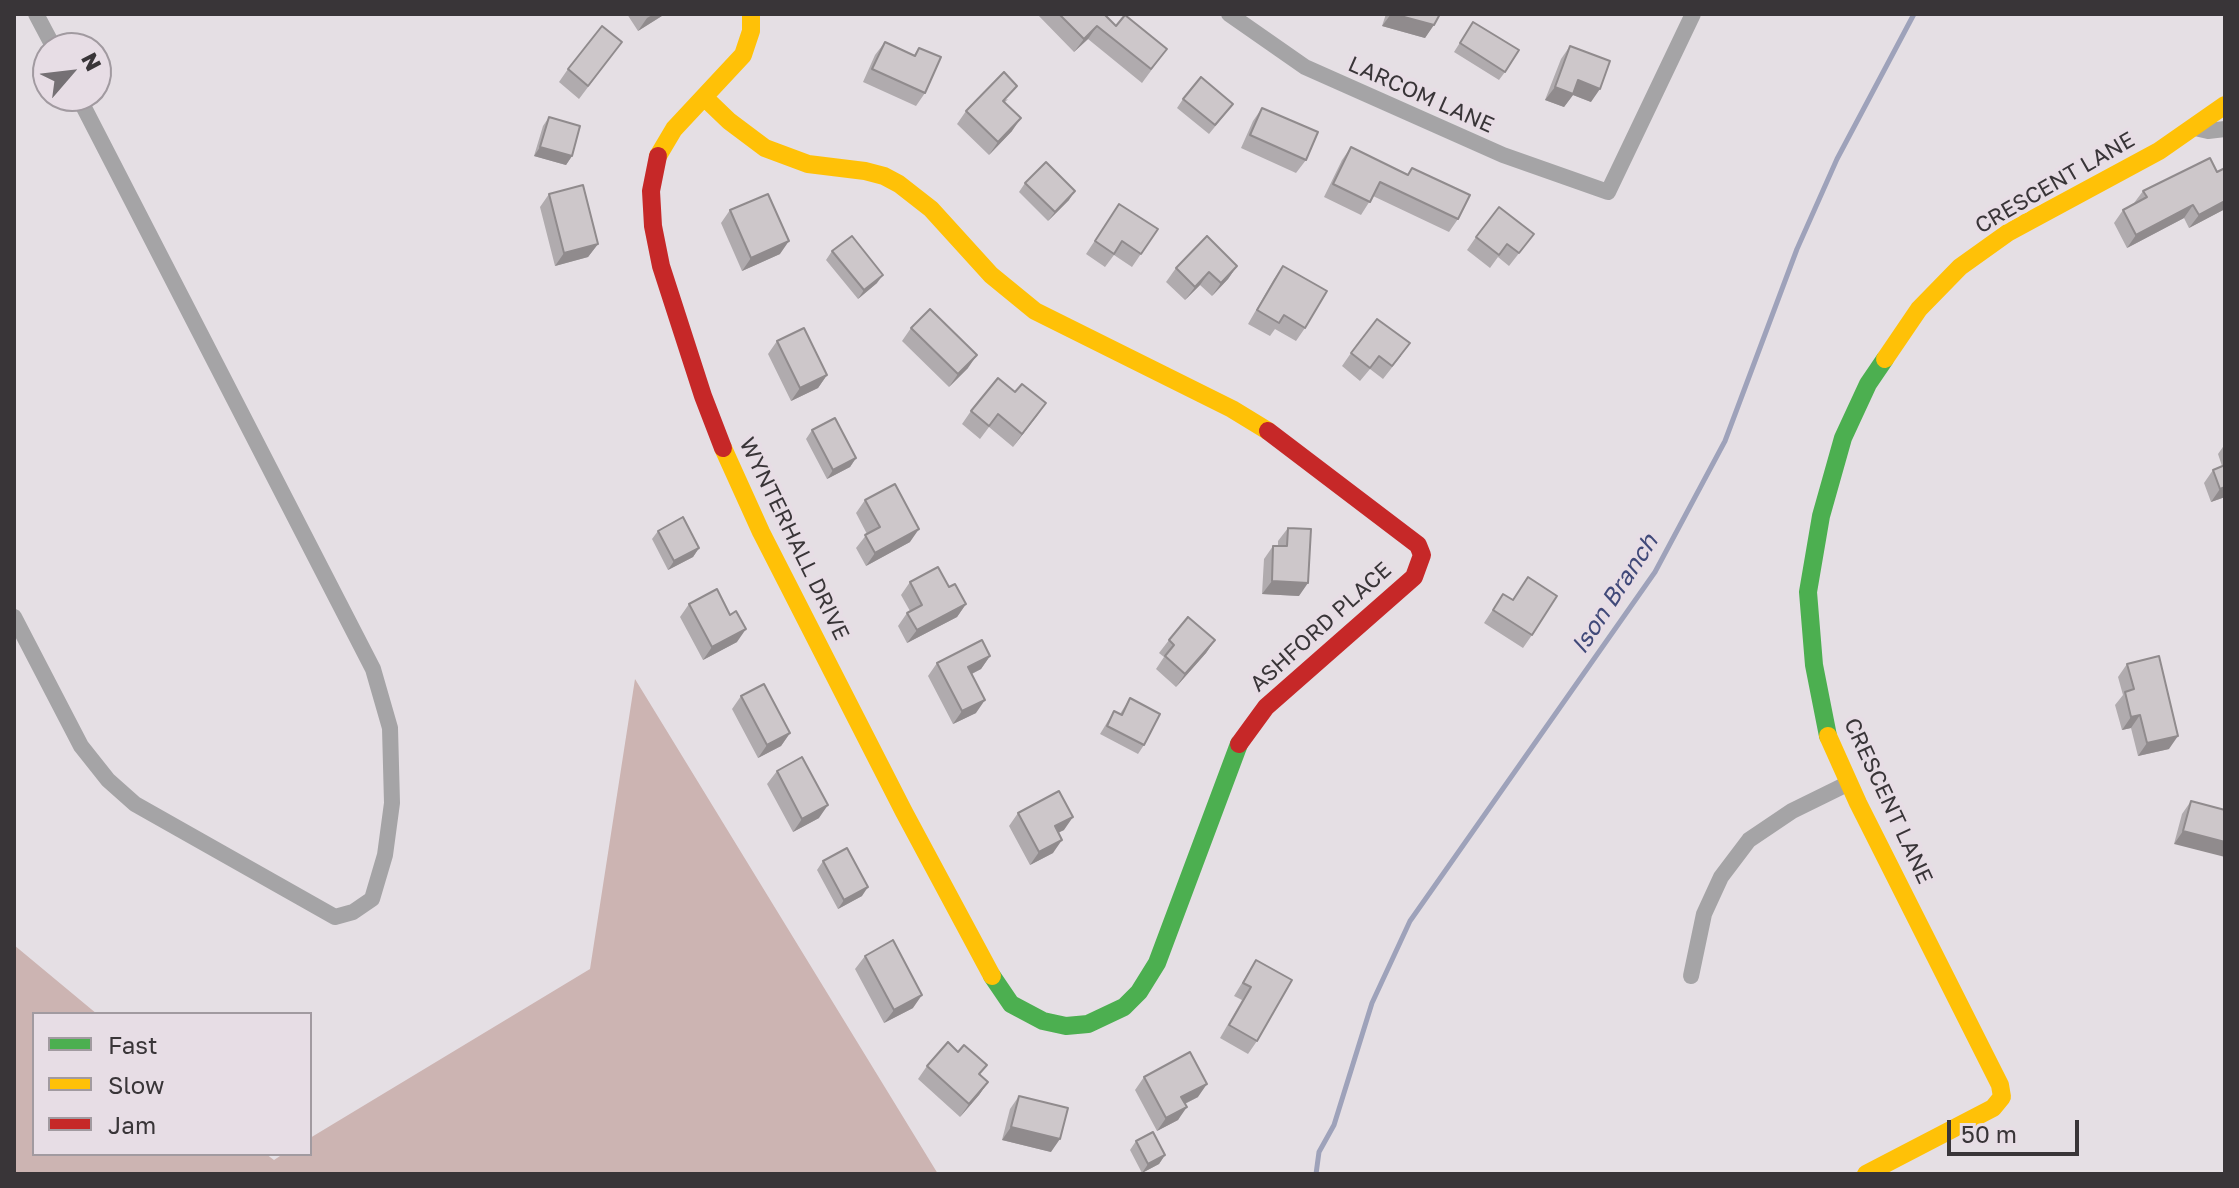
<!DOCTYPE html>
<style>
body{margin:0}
#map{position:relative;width:2239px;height:1188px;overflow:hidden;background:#e5dfe4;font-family:"Golos Text",sans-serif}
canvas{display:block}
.frame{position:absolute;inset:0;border:16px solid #393538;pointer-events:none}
.legend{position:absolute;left:32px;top:1012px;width:280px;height:144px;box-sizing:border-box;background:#e7dde5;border:2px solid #a19aa0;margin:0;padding:10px 14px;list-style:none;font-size:24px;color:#393538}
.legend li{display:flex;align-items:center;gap:16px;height:40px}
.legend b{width:40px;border:2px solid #a19aa0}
.north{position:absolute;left:32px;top:32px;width:80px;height:80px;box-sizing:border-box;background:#e7dde5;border:2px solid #a19aa0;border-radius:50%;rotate:62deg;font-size:22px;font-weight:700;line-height:32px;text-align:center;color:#393538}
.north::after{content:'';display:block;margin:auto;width:28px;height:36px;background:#757074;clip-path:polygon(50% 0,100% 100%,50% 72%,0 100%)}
.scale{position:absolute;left:1947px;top:1120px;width:132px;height:36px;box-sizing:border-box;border:4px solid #393538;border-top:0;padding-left:10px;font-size:24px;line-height:28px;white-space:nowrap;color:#393538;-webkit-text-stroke:6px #e7dde5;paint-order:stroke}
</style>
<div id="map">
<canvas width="2239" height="1188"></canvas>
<div class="frame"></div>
<ul class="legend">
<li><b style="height:10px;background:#4caf50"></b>Fast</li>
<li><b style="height:10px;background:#ffc107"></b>Slow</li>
<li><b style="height:10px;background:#c62828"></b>Jam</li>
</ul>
<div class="north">N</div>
<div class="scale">50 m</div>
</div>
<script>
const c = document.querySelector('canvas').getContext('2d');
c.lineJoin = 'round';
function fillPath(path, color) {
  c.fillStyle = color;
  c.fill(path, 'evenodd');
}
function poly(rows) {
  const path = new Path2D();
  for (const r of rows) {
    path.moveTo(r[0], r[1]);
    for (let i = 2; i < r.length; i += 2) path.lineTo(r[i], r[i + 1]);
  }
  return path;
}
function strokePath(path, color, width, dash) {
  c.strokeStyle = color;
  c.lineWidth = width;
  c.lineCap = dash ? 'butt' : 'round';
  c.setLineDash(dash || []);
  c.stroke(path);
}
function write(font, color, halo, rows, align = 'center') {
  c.font = font + ' "Golos Text",sans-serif';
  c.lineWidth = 8;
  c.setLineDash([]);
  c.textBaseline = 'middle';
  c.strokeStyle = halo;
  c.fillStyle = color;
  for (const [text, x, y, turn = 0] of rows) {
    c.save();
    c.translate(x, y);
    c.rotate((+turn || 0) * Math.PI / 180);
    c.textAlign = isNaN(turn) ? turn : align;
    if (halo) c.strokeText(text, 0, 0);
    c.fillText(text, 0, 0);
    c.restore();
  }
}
fillPath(poly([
 [635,679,938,1174,14,1174,14,945,97,1014,34,1014,34,1154,266,1154,274,1160,283,1154,310,1154,310,1138,590,969]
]), '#ccb4b2');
strokePath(poly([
 [1316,1174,1319,1152,1334,1125,1372,1003,1410,921,1655,572,1725,441,1797,249,1837,159,1914,14]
]), '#9ea2ba', 5);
strokePath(poly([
 [36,14,54,48],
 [1229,14,1305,67,1503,155,1608,192,1693,14],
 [2195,128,2208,131,2225,129],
 [14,617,81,746,108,780,135,804,335,917,353,912,372,899,385,855,392,803,390,728,373,669,78,96],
 [1691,976,1704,914,1721,877,1749,840,1792,811,1849,783]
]), '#a5a4a6', 16);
strokePath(poly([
 [1828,736,1814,665,1808,592,1821,516,1843,438,1868,384,1885,359],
 [992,976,1011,1004,1043,1021,1066,1026,1088,1024,1124,1007,1139,992,1157,963,1239,744]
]), '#4caf50', 18);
strokePath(poly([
 [704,97,729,121,765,148,808,164,865,171,884,176,899,184,931,209,991,275,1035,311,1232,409,1268,431],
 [658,156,674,129,743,55,751,31,751,14],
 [1885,359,1919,309,1960,267,2009,232,2159,151,2225,105],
 [723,448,761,532,904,812,992,976],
 [1828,736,1858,803,2000,1085,2002,1097,1993,1108,1866,1174]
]), '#ffc107', 18);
strokePath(poly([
 [658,156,651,191,653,226,661,266,703,396,723,448],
 [1239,744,1266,707,1414,577,1422,555,1418,545,1268,431]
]), '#c62828', 18);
fillPath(poly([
 [627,14,665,14,638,31],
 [1037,14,1104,14,1116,26,1167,49,1142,83,1088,39,1074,52],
 [1386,14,1440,14,1425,38,1382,26],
 [1473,22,1505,72,1499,80,1454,52],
 [622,42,579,99,559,82,568,69],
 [885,42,914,55,919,48,925,93,916,106,863,82,875,55],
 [1570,46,1591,102,1573,95,1564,107,1545,100,1561,59],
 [1008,99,1005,102,1012,131,989,155,957,124,966,111],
 [1183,99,1227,112,1209,134,1177,108],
 [1262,108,1306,160,1296,173,1241,148,1253,121],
 [549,117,572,156,566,165,534,156,543,126],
 [1351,147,1407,175,1412,168,1458,219,1449,232,1373,196,1361,215,1324,197,1342,160],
 [1025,183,1069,200,1048,221,1019,192],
 [2143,191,2225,209,2189,228,2184,218,2127,248,2114,223,2123,210,2134,203],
 [549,194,598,244,588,257,555,266,540,207],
 [1119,204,1158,229,1132,267,1114,255,1105,267,1086,254],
 [730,210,780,254,742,271,721,223],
 [1534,234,1509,266,1498,257,1490,268,1467,250,1476,237],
 [832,251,877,283,858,299,826,260],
 [1237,266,1228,279,1212,296,1200,285,1185,300,1166,282,1176,268],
 [1283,266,1305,328,1296,341,1275,329,1270,336,1248,324,1274,279],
 [911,328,968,368,949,387,902,341],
 [777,341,827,375,818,388,791,401,768,354],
 [1351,353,1401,356,1383,379,1370,369,1360,381,1342,366],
 [1046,403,1013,447,989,427,980,439,962,424,971,411],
 [812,430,856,458,850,467,827,479,806,439],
 [2225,444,2225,497,2211,502,2204,483,2213,470,2222,466,2218,454],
 [865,500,910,542,866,566,856,548,867,534,856,513],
 [1288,528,1299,596,1262,594,1264,559,1273,546,1278,546,1278,541],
 [658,531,699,548,693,557,668,570,652,539],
 [1528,577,1532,635,1523,648,1484,623,1503,594,1513,600],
 [910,582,966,604,957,617,907,643,898,626,907,613,910,611,901,595],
 [689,604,737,642,703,660,680,617],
 [1169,640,1215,640,1206,653,1176,687,1156,669,1164,657,1159,653],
 [990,656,981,669,972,674,976,713,953,724,928,676,937,663],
 [2127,664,2169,749,2138,756,2131,728,2122,730,2115,705,2123,695,2118,677],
 [741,696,790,733,781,746,758,758,732,709],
 [1130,698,1144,745,1138,754,1100,734,1114,711,1120,714],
 [777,771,819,818,793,832,767,784],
 [2191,801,2225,810,2174,844,2182,814],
 [1018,813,1064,830,1058,832,1053,853,1030,865,1009,826],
 [823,861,862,896,838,909,817,870],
 [865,956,913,1008,884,1023,855,969],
 [1256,960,1257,1041,1248,1054,1220,1038,1242,1000,1234,996],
 [958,1052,988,1082,979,1095,960,1117,918,1079,927,1066],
 [1144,1077,1198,1097,1185,1104,1178,1120,1157,1131,1135,1090],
 [1019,1096,1051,1152,1002,1140,1010,1109],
 [1136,1141,1165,1155,1159,1164,1142,1173,1130,1150]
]), '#b0abae');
fillPath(poly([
 [654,14,665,14,638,31,647,18],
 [1391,14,1393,14,1434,25,1425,38,1382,26],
 [1097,26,1088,39,1074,52,1084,39],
 [1578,80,1600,89,1591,102,1573,95,1564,107,1545,100,1555,87],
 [1021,118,1012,131,989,155,998,142],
 [540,147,572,156,566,165,534,156],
 [1075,191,1069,200,1048,221,1055,212],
 [2225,201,2225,209,2189,228,2199,215],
 [2193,205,2184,218,2127,248,2136,235],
 [789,241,780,254,742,271,751,258],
 [598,244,588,257,555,266,564,253],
 [1237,266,1228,279,1212,296,1221,283],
 [1209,272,1200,285,1185,300,1195,287],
 [883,275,877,283,858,299,864,290],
 [977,355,968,368,949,387,958,374],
 [827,375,818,388,791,401,800,388],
 [1046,403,1037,416,1013,447,1022,434],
 [856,458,850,467,827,479,833,470],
 [2225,487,2225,497,2211,502,2220,489],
 [919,529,910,542,866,566,875,553],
 [699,548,693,557,668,570,674,561],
 [1272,581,1308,583,1299,596,1262,594],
 [966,604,957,617,907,643,917,630],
 [746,629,737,642,703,660,712,647],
 [1215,640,1206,653,1176,687,1185,674],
 [990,656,981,669,959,680,968,667],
 [985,700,976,713,953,724,962,711],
 [2140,715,2131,728,2122,730,2131,717],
 [790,733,781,746,758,758,767,745],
 [2178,736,2169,749,2138,756,2147,743],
 [828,805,819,818,793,832,802,819],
 [1073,817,1064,830,1046,839,1055,826],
 [2183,831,2225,842,2225,857,2174,844],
 [1062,840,1053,853,1030,865,1039,852],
 [868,887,862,896,838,909,844,900],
 [922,995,913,1008,884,1023,894,1010],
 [988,1082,979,1095,960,1117,969,1104],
 [1207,1084,1198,1097,1172,1110,1181,1097],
 [1187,1107,1178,1120,1157,1131,1166,1118],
 [1011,1127,1060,1139,1051,1152,1002,1140],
 [1165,1155,1159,1164,1142,1173,1148,1164]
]), '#908b8d');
const building = poly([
 [1059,14,1104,14,1116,26,1125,15,1167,49,1151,69,1097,26,1084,39,1059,14],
 [1393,14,1440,14,1434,25,1393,14],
 [1473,22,1519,50,1505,72,1460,43,1473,22],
 [602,26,622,42,588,86,568,69,602,26],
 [885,42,915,56,919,48,941,57,925,93,872,69,885,42],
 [1570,46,1610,61,1600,89,1578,80,1573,94,1555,87,1570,46],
 [1004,72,1017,86,1003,101,1021,118,998,142,966,111,1004,72],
 [1201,77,1233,104,1215,125,1183,99,1201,77],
 [1262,108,1318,132,1306,160,1250,135,1262,108],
 [549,117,580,126,572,156,540,147,549,117],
 [1351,147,1408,175,1412,168,1470,195,1458,219,1380,182,1370,202,1333,184,1351,147],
 [2210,158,2217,172,2225,168,2225,201,2199,215,2193,205,2136,235,2123,210,2147,197,2143,191,2210,158],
 [1046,162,1075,191,1055,212,1025,183,1046,162],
 [583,185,598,244,564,253,549,194,583,185],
 [768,194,789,241,751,258,730,210,768,194],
 [1119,204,1158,229,1141,254,1122,241,1114,254,1095,241,1119,204],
 [1499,207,1534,234,1519,253,1507,244,1499,255,1476,237,1499,207],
 [852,236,883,275,864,290,832,251,852,236],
 [1207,236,1237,266,1221,283,1209,272,1195,287,1176,268,1207,236],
 [1283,266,1327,291,1305,328,1284,315,1279,323,1257,310,1283,266],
 [930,309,977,355,958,374,911,328,930,309],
 [1377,319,1410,343,1392,366,1379,356,1370,368,1351,353,1377,319],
 [804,328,827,375,800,388,777,341,804,328],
 [998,378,1015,392,1022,384,1046,403,1022,434,998,414,989,426,971,411,998,378],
 [835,418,856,458,833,470,812,430,835,418],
 [2225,465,2225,487,2220,489,2213,470,2225,465],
 [895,484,919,529,875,553,865,535,880,527,865,500,895,484],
 [683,517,699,548,674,561,658,531,683,517],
 [1288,528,1311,529,1308,583,1272,581,1273,546,1287,546,1288,528],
 [938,567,949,587,955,584,966,604,917,630,907,613,922,605,910,582,938,567],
 [1528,577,1557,596,1532,635,1493,610,1503,594,1513,600,1528,577],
 [717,589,730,615,736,611,746,629,712,647,689,604,717,589],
 [1188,617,1215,640,1185,674,1165,656,1174,645,1169,640,1188,617],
 [982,640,990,656,968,667,985,700,962,711,937,663,982,640],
 [2159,656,2178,736,2147,743,2140,715,2131,717,2125,692,2134,689,2127,664,2159,656],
 [764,684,790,733,767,745,741,696,764,684],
 [1130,698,1160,714,1144,745,1107,726,1114,711,1122,715,1130,698],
 [802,757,828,805,802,819,777,771,802,757],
 [1059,791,1073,817,1055,826,1062,840,1039,852,1018,813,1059,791],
 [2191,801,2225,810,2225,842,2183,831,2191,801],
 [847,848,868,887,844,900,823,861,847,848],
 [893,940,922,995,894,1010,865,956,893,940],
 [1256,960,1292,980,1257,1041,1229,1025,1251,987,1243,983,1256,960],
 [948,1042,958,1052,964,1045,987,1065,979,1074,988,1082,969,1104,927,1066,948,1042],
 [1190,1052,1207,1084,1181,1097,1187,1107,1166,1118,1144,1077,1190,1052],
 [1019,1096,1068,1108,1060,1139,1011,1127,1019,1096],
 [1153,1132,1165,1155,1148,1164,1136,1141,1153,1132]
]);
fillPath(building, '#cdc7ca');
strokePath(building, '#908b8d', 2);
write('22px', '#393538', '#e7dde5', [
 ["LARCOM LANE",1421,95,24],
 ["CRESCENT LANE",2055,183,-30],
 ["WYNTERHALL DRIVE",794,539,64],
 ["ASHFORD PLACE",1321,627,-42],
 ["CRESCENT LANE",1888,801,65]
]);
write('italic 24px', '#404979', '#e7dde5', [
 ["Ison Branch",1615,594,-57]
]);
</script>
